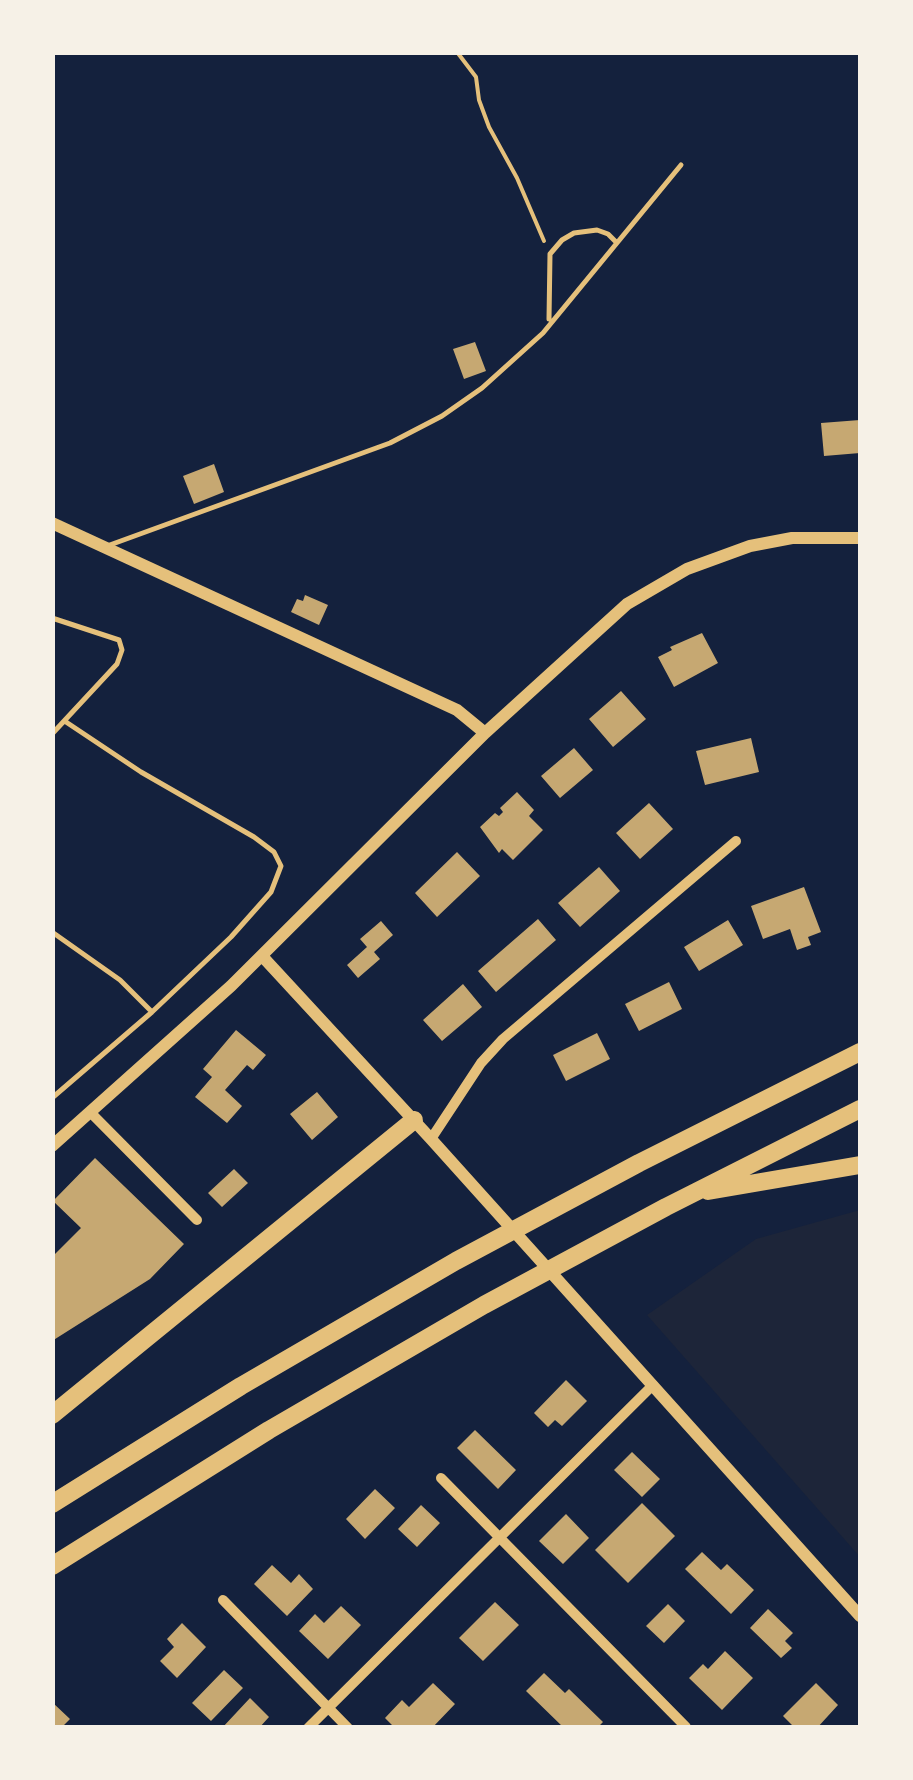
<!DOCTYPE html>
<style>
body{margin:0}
#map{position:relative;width:913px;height:1780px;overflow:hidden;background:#14213d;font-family:"Sofia Sans Condensed",sans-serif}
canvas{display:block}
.frame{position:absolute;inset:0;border:55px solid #f6f1e7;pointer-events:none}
</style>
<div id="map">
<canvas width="913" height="1780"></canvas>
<div class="frame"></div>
</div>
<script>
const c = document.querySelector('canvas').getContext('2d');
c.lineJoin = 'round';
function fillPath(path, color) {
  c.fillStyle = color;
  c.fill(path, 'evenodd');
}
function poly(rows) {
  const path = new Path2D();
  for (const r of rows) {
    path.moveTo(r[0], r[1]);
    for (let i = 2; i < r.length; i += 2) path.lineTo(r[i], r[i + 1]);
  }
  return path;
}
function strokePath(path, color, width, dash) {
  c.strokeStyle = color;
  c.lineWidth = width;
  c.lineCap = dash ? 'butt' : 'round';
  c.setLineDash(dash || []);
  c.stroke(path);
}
fillPath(poly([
 [860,1210,860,1557,647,1315,756,1239]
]), '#1d2539');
fillPath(poly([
 [475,342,486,371,464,379,453,349],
 [860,420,860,453,824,456,821,423],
 [214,464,224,492,194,504,183,476],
 [305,595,328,605,319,625,291,612,297,599,303,601],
 [702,633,718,663,674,687,658,657,672,650,670,647],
 [621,691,646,719,613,747,589,719],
 [751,738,759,772,705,785,696,751],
 [574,748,593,770,560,798,541,776],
 [517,792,534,810,529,816,543,830,513,860,502,849,499,853,480,827,495,813,499,816,503,812,500,808],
 [649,803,673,829,640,859,616,833],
 [457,852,480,876,437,917,415,893],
 [599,867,620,891,580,927,558,903],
 [804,887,821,932,808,937,811,945,797,950,790,929,763,939,751,906],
 [538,919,556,940,496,992,478,971],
 [728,920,743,945,699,971,684,947],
 [381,921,393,935,374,952,380,959,358,978,347,965,367,947,360,939],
 [669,982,682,1009,639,1031,625,1004],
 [463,984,482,1007,442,1041,423,1020],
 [236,1030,266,1055,253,1070,247,1065,225,1090,242,1106,227,1123,195,1097,212,1077,203,1069],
 [597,1033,610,1059,566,1081,553,1055],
 [317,1092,338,1117,312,1140,290,1114],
 [95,1158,184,1244,150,1279,52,1341,52,1257,81,1228,53,1201],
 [234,1169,248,1183,222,1207,208,1193],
 [566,1380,587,1401,562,1426,555,1420,548,1427,534,1413],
 [475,1430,516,1470,498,1489,457,1448],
 [632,1452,660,1479,642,1497,614,1470],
 [375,1489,395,1508,365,1539,346,1519],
 [642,1503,675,1536,628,1583,595,1550],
 [421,1505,440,1523,417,1547,398,1529],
 [566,1514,589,1538,563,1564,539,1541],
 [702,1552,721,1570,727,1564,754,1590,731,1614,685,1569],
 [272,1565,291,1583,299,1574,313,1589,287,1616,254,1584],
 [495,1602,519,1625,483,1661,459,1638],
 [668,1604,685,1621,664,1643,646,1626],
 [341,1606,361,1625,328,1659,299,1631,315,1614,324,1623],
 [768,1609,793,1633,785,1641,792,1648,781,1658,750,1628],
 [182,1623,206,1647,177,1678,160,1661,174,1647,167,1639],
 [725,1651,753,1678,722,1710,689,1678,703,1664,708,1669],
 [224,1670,243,1688,211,1721,192,1703],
 [544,1673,565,1693,569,1689,603,1722,597,1728,564,1728,526,1691],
 [433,1683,455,1704,432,1728,395,1728,385,1718,402,1700,409,1707],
 [816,1683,838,1705,817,1728,795,1728,783,1716],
 [250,1698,269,1717,259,1728,222,1728],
 [52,1702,70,1719,61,1728,52,1728]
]), '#c6a872');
strokePath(poly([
 [457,52,476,77,479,100,489,127,517,178,544,241]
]), '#e5c07b', 4);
strokePath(poly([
 [549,319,550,254,562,240,574,233,597,230,608,234,616,242],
 [107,546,390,443,442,416,482,388,543,333,681,165],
 [52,618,119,640,122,650,117,664,52,734],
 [52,932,120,980,152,1012],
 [52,1098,152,1012,231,937,271,892,281,866,274,852,254,837,141,772,66,722]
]), '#e5c07b', 5);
strokePath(poly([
 [91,1113,197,1220],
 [431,1139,481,1063,503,1039,736,841],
 [441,1478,686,1727],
 [223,1600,348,1728],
 [308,1728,653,1385]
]), '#e5c07b', 10);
strokePath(poly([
 [52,523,457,710,485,733],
 [262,956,431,1139,860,1616],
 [52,1146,231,986,485,733,627,604,687,569,750,546,792,538,860,538]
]), '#e5c07b', 12);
strokePath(poly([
 [708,1191,860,1165],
 [52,1415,414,1120],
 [52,1504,241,1386,456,1261,639,1163,860,1052],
 [52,1566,269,1430,484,1305,666,1207,860,1109]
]), '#e5c07b', 18);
</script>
